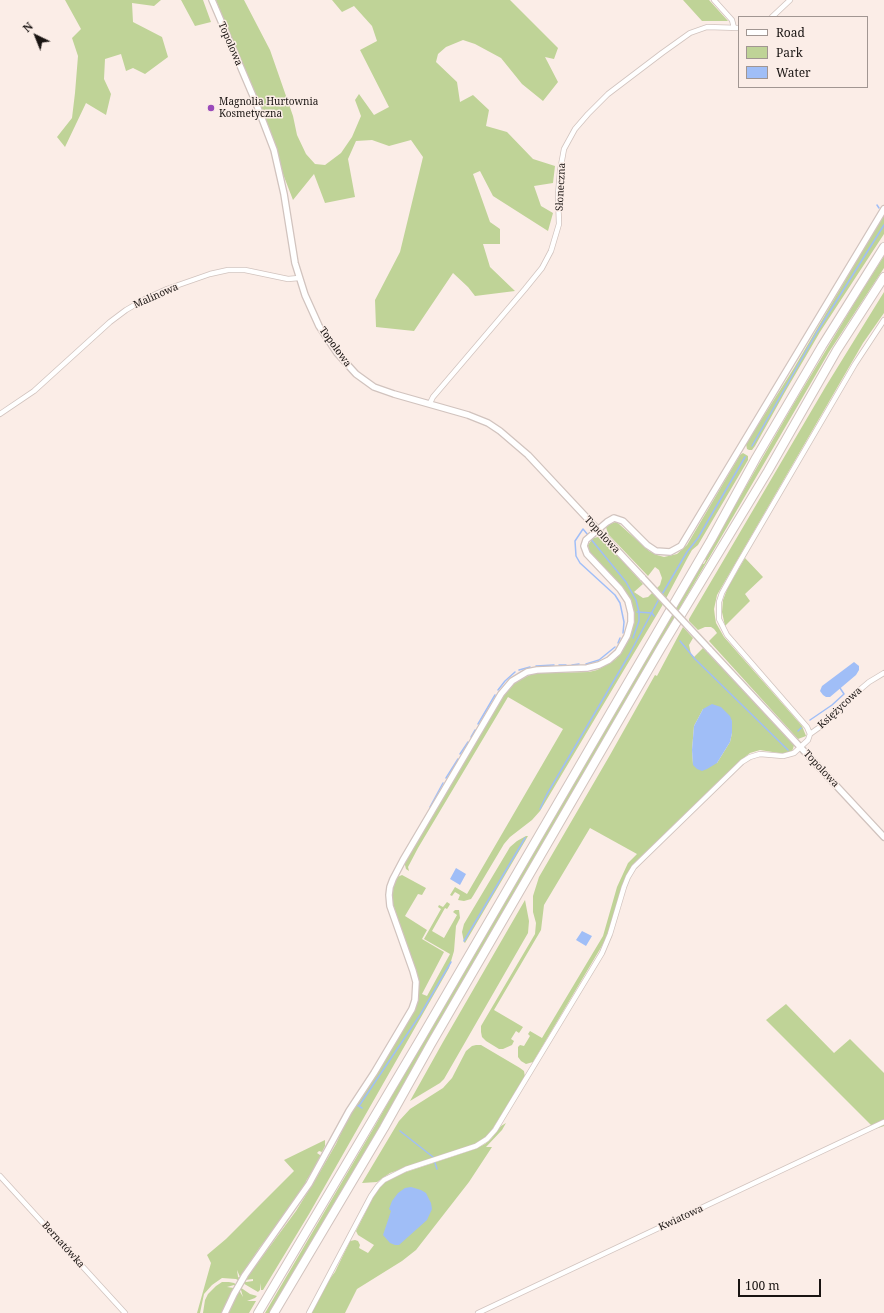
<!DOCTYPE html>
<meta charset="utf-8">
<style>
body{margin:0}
#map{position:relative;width:884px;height:1313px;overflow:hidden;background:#fbede7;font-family:"Noto Serif",serif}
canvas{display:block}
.legend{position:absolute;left:738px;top:16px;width:130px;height:72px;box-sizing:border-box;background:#fbede7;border:1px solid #a19692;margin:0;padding:5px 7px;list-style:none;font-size:12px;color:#191412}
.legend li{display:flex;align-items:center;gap:8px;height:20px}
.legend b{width:20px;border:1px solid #a19692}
.north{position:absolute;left:16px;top:16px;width:40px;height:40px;-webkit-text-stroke:3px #fbede7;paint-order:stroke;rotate:317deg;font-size:11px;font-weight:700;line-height:16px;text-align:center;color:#191412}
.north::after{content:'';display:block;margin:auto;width:14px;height:18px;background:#191412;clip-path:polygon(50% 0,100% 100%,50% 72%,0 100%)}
.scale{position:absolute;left:738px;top:1279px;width:83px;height:18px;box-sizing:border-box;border:2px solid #191412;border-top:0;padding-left:5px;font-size:12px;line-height:14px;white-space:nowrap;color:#191412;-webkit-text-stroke:3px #fbede7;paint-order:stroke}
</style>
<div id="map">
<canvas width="884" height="1313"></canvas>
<ul class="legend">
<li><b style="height:5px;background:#fff"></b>Road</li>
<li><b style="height:11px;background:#bfd397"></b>Park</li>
<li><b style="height:11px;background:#a0bef7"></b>Water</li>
</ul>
<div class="north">N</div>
<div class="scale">100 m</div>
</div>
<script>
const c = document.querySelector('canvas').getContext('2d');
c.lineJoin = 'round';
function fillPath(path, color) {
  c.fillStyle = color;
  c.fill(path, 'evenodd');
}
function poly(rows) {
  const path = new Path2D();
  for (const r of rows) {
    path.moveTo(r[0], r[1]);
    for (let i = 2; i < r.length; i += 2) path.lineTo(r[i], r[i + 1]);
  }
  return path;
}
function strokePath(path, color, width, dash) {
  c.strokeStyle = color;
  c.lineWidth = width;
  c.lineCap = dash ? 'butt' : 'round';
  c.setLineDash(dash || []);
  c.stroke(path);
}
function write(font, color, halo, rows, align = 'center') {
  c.font = font + ' "Noto Serif",serif';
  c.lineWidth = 3;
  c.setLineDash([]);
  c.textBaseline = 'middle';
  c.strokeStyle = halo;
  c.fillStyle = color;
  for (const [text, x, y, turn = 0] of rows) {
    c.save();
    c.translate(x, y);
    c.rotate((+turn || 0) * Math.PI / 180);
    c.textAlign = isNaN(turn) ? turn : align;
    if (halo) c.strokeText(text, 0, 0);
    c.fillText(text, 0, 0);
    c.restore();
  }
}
fillPath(poly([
 [65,0,161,0,154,6,132,3,133,22,162,37,168,57,145,74,133,68,126,71,121,54,105,59,104,79,111,94,106,115,86,103,65,147,57,137,72,118,75,93,78,56,72,38,81,29],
 [181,0,203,0,211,22,195,26],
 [216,0,244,0,270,50,293,116,297,135,306,154,315,164,325,165,341,153,352,137,361,116,355,100,359,94,374,115,389,107,360,50,377,41,372,26,354,6,342,12,332,0,510,0,558,48,554,59,545,57,558,82,543,101,522,84,501,58,475,44,463,40,446,47,438,54,436,62,457,82,460,102,473,95,489,110,486,126,507,132,533,159,555,166,553,183,534,186,541,206,553,213,548,231,493,196,480,171,473,174,490,222,500,229,500,244,483,244,490,267,515,291,475,296,468,287,453,273,414,331,376,327,375,300,400,252,423,157,411,140,389,146,372,140,356,141,348,159,355,197,325,203,314,174,293,200],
 [683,0,709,0,728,21,702,21],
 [884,214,884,234,820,332,785,392,755,446,752,450,749,450,747,449,746,444,794,368],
 [884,256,884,268,829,352,466,975,381,1126,336,1200,289,1281,270,1313,265,1313,376,1124,423,1040,701,563,704,564,706,560,704,559,793,405,858,297],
 [884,292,884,313,863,343,717,595,714,609,715,617,716,623,724,637,802,726,806,736,798,739,709,641,717,633,714,629,711,627,705,627,698,630,689,621,689,619,826,386],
 [743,453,748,456,748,460,698,545,692,550,688,557,662,606,540,811,532,820,510,837,504,844,473,896,471,899,464,901,458,900,460,895,455,892,452,896,450,895,455,887,467,894,563,729,508,697,418,848,408,867,409,871,406,869,404,861,505,692,513,683,532,674,541,673,589,672,597,670,610,663,616,659,627,643,633,628,633,609,624,589,589,552,588,545,593,538,598,537,604,540,643,584,634,592,643,598,648,597,660,585,662,578,659,570,655,567,648,576,608,534,606,527,610,524,616,522,619,524,649,551,657,555,664,557,677,554,687,545,740,455],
 [745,558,763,577,745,594,750,601,725,626,722,612,723,600,728,587],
 [683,627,693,638,689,645,691,654,694,657,703,648,792,742,794,745,793,749,791,752,785,754,760,750,750,753,745,757,640,858,626,877,606,939,533,1062,526,1064,521,1061,518,1057,518,1047,520,1045,524,1046,530,1036,528,1034,530,1031,542,1038,603,936,617,887,628,863,637,854,590,828,544,905,541,930,494,1010,523,1027,519,1033,516,1031,511,1039,514,1041,512,1045,503,1049,499,1049,486,1041,482,1037,481,1032,481,1026,535,934,536,923,533,912,533,896,539,877,610,755,655,675,657,676],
 [703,709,732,721,732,733,730,742,717,763,693,764,692,750,694,726],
 [526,836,528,836,465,943,464,942,462,932,464,924,510,847,517,841],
 [402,875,426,888,422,895,418,894,405,916,427,930,422,939,444,952,422,994,427,996,450,954,424,939,441,909,438,907,439,905,443,907,447,902,450,904,449,906,447,909,445,908,432,931,444,938,457,915,453,912,455,910,459,910,460,918,456,926,454,951,449,968,309,1214,263,1290,261,1290,260,1283,260,1290,258,1292,236,1279,222,1278,212,1285,204,1294,200,1313,197,1313,211,1263,207,1255,226,1239,294,1171,284,1160,325,1140,325,1146,322,1152,319,1151,317,1153,320,1155,321,1158,306,1181,305,1188,287,1213,260,1247,240,1277,237,1270,238,1277,246,1282,253,1281,253,1279,245,1280,296,1211,317,1177,336,1144,349,1115,416,1003,418,993,416,974,393,904,392,888,395,878],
 [525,900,529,921,528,933,444,1079,440,1083,410,1101,443,1042],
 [786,1004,834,1053,850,1039,884,1073,884,1126,875,1129,766,1020],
 [476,1045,481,1045,520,1068,524,1071,525,1077,490,1133,482,1140,473,1145,390,1173,377,1182,362,1183,399,1121,410,1109,443,1088,452,1078,466,1051,472,1046],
 [506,1123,502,1130,486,1147,492,1147,469,1182,416,1250,402,1261,357,1289,345,1313,311,1313,326,1284,335,1272,350,1241,355,1240,358,1241,360,1245,359,1248,368,1253,374,1245,358,1235,356,1231,375,1193,383,1183,394,1176,475,1149,485,1144,491,1139,501,1126],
 [222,1282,229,1282,234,1283,250,1294,257,1296,255,1298,247,1301,256,1301,249,1313,227,1313,239,1290,243,1297,241,1290,234,1285,227,1287,234,1288,222,1313,203,1313,205,1300,208,1294,216,1286]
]), '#bfd397');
fillPath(poly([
 [854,662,859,666,859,670,856,675,830,697,826,697,823,695,820,691,822,686],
 [712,704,721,707,730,716,732,721,732,733,730,742,717,763,707,769,702,771,697,769,693,765,692,750,694,726,703,709],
 [456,868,466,874,460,885,450,879],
 [582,931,592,936,586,946,576,940],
 [411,1187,421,1190,426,1193,431,1203,432,1209,427,1220,399,1245,395,1245,390,1243,383,1235,391,1211,389,1209,392,1201,398,1193,405,1188]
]), '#a0bef7');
strokePath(poly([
 [877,205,879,208],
 [752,446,817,332,884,225],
 [588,535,583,529,575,541,576,556,580,563,615,595,620,603,624,622,623,633],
 [590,538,626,582,636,600,639,612,639,621,633,638],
 [661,596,687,552,698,538,745,457],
 [637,612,652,613,654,616],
 [680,641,695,659,788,750],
 [618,643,620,638],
 [586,664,599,660,615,647],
 [559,665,566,665],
 [572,665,579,664],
 [536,666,554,665],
 [519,670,530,667],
 [498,690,505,681,515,672],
 [810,720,832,705,844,694,840,688],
 [478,724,495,695],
 [798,731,801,728],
 [471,737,475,730],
 [460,754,468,742],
 [446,778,458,759],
 [430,807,443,783],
 [540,809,547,794,629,655,659,599],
 [464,941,525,838],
 [357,1105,362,1108],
 [359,1106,420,1015,451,962],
 [400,1131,433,1157,437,1169]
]), '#a0bef7', 1.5);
const minor = poly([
 [714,0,732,20,734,28],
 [772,17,790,0],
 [430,403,433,397,525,289,542,268,551,251,559,224,558,195,560,171,564,149,575,129,588,114,608,94,662,53,690,33,707,27,739,28],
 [0,414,34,391,110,322,126,310,145,299,167,289,210,274,228,270,245,270,288,279,299,278],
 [810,734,807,727,727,635,719,619,719,602,722,593,737,566,855,364,884,320],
 [0,1176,125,1313],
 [309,1313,371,1196,378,1186,384,1180,406,1169,476,1146,487,1139,495,1130,602,953,610,934,624,887,628,877,634,867,742,762,750,757,760,754,783,756,794,753,808,740,810,734,824,724,849,699,869,682,884,673],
 [478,1313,884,1122]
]);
const tertiary = poly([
 [212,0,256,103,274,150,284,194,295,263,305,295,319,326,337,353,356,374,374,387,394,394,468,415,488,423,500,431,528,455,643,578],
 [709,649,884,837],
 [225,1313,234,1294,245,1275,309,1184,349,1111,374,1073,412,1009,415,1000,416,982,413,971,390,906,389,895,390,887,393,879,403,860,501,694,512,681,527,672,537,670,587,668,599,665,609,660,618,652,627,636,631,622,631,613,628,601,620,589,587,554,584,546,586,540,607,522,614,518,623,521,647,545,656,551,670,552,681,546,884,209]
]);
const motorway = poly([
 [258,1313,421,1038,711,540,756,458,822,346,884,247],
 [274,1313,384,1128,431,1044,661,648,768,471,837,350,884,277]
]);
strokePath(minor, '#d1c3be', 6);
strokePath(tertiary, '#d1c3be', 8);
strokePath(motorway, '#d1c3be', 10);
strokePath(minor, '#fff', 4.5);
strokePath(tertiary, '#fff', 5.5);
strokePath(motorway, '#fff', 8);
const tertiaryBridge = poly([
 [643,578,709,649]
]);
strokePath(tertiaryBridge, '#d1c3be', 8, []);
strokePath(tertiaryBridge, '#fff', 5.5);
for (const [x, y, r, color] of [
 [211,108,4,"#9a4aba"]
]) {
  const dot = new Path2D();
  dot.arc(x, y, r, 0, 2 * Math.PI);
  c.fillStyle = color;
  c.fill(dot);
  strokePath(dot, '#fbede7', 1.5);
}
write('10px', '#191412', '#fbede7', [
 ["Topolowa",230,44,67],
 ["Słoneczna",561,187,-87],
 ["Malinowa",156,296,-24],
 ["Topolowa",335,347,54],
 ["Topolowa",602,535,47],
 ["Księżycowa",840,708,-43],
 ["Topolowa",821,769,47],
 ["Kwiatowa",681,1218,-25],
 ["Bernatówka",63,1245,48]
]);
write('10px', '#191412', '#fbede7', [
 ["Magnolia Hurtownia",219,102],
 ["Kosmetyczna",219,114]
], 'left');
</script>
